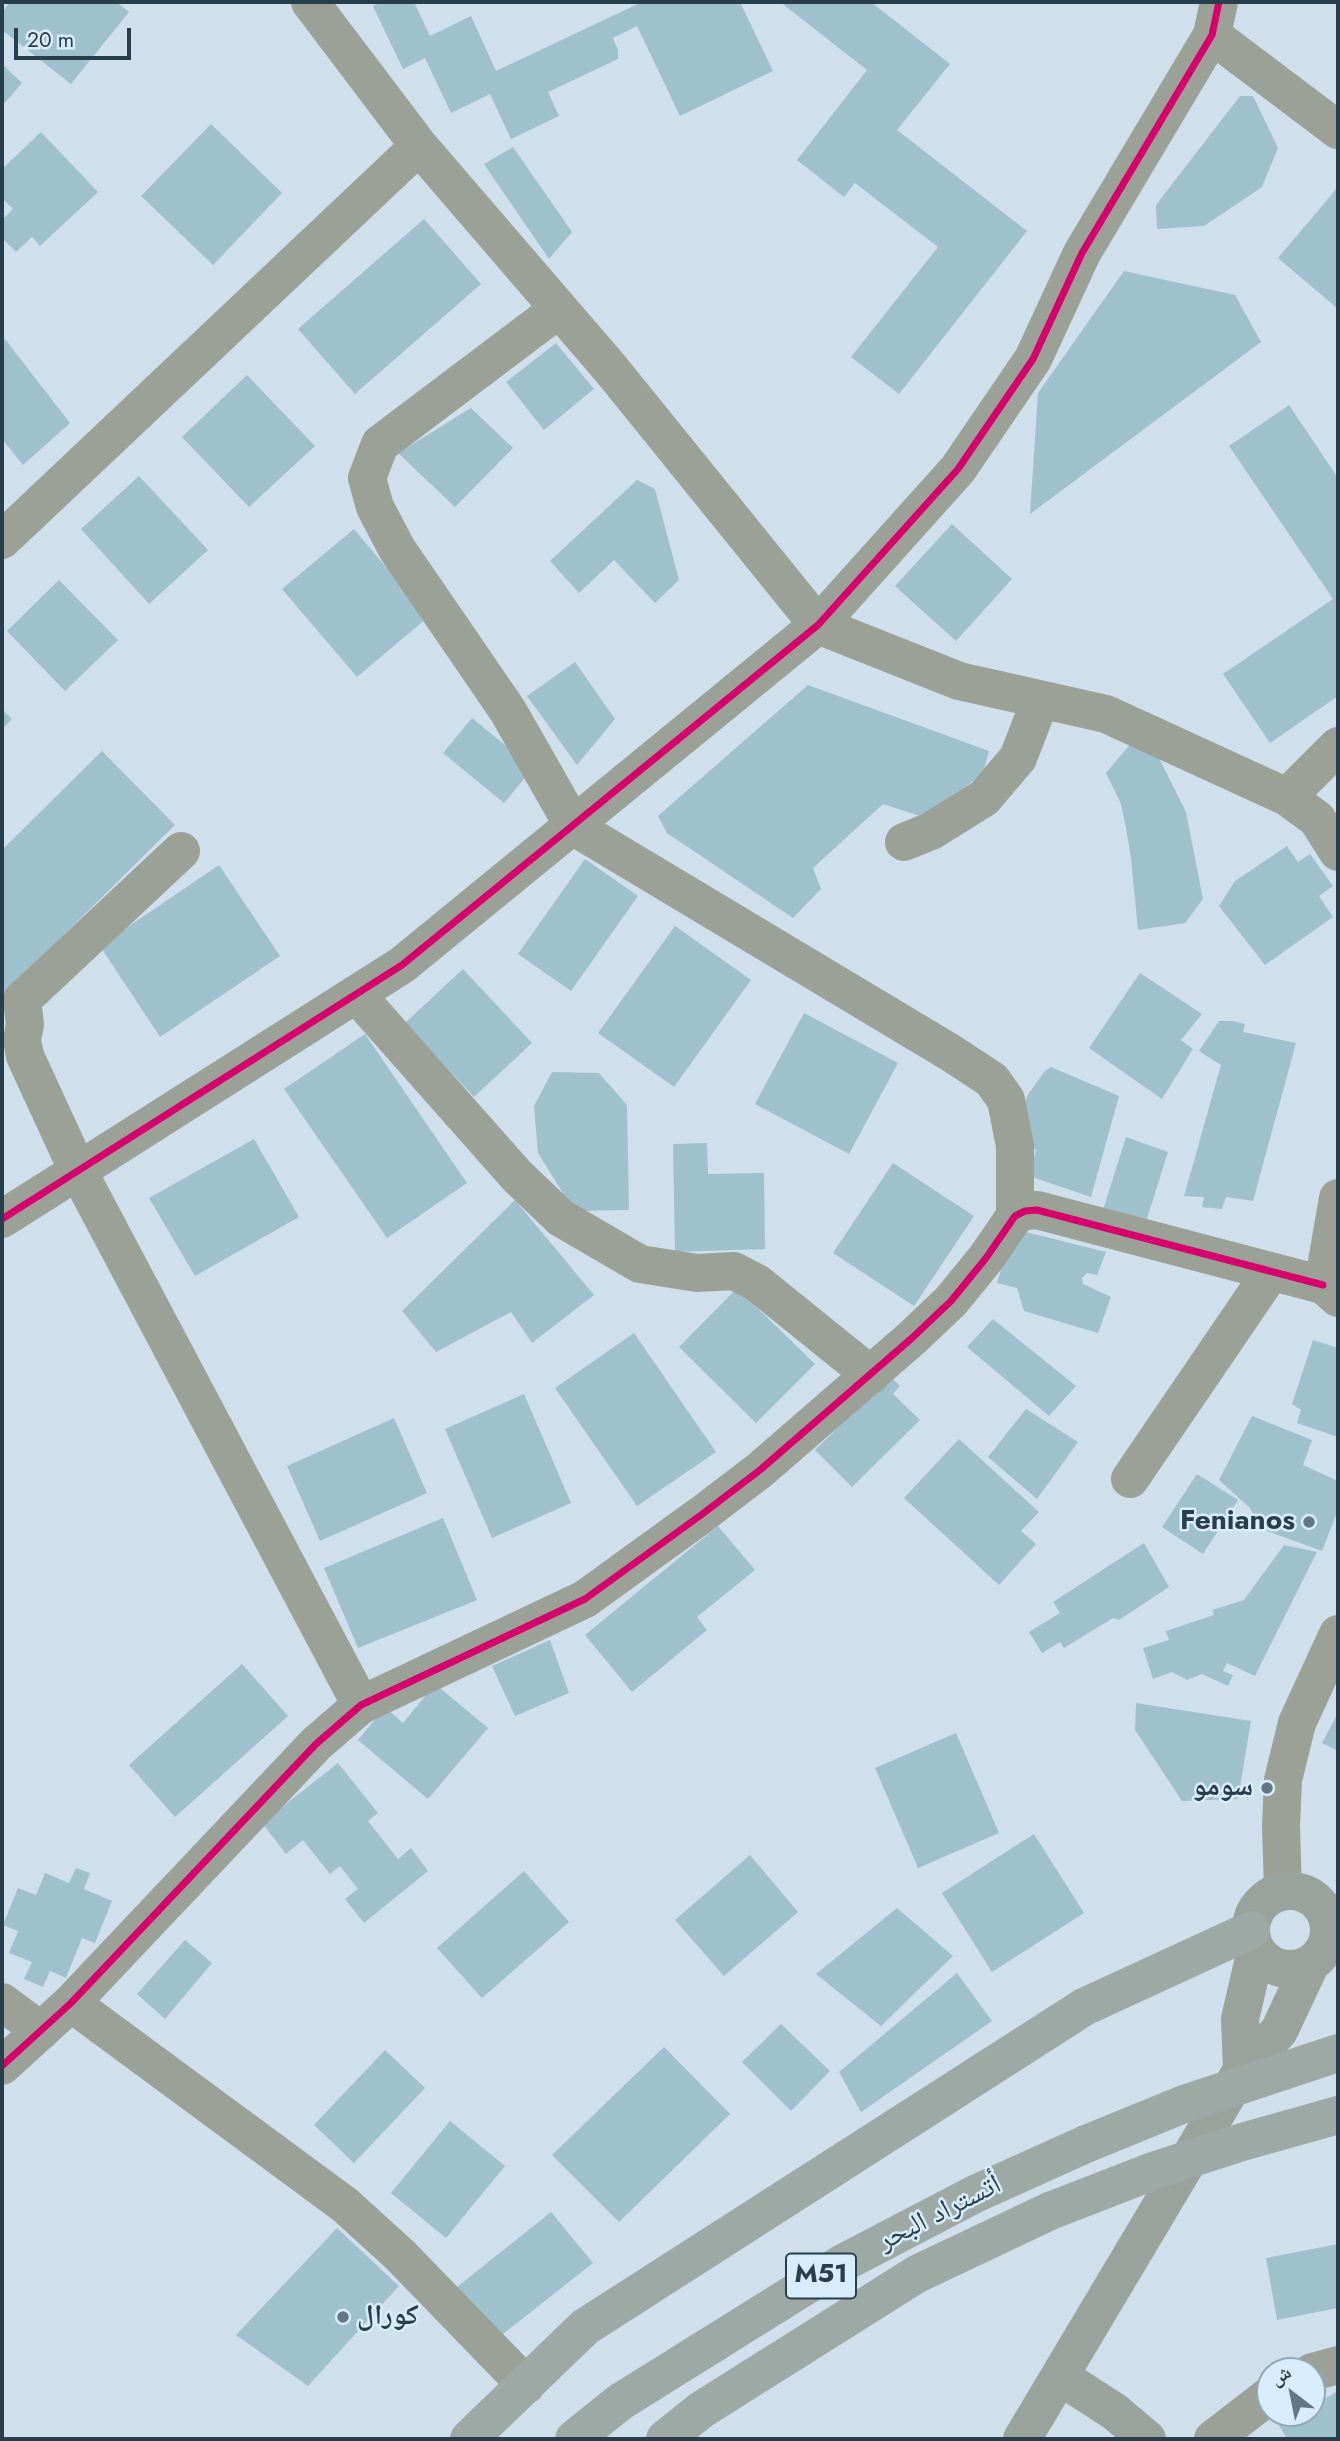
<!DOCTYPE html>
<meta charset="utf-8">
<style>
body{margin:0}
#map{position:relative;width:1340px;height:2441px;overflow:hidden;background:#cfdfeb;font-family:Jost,"Noto Naskh Arabic",sans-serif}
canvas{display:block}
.frame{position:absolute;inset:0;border:4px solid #293e4d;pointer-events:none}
.north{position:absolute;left:1256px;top:2357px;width:70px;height:70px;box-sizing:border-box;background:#d8edfc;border:2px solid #92a7b6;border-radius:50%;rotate:328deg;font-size:19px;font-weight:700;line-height:28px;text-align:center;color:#293e4d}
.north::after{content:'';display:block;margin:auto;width:24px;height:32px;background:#637684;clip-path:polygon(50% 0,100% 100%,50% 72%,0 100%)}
.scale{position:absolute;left:14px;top:28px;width:117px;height:32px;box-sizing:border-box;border:4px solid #293e4d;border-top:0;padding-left:9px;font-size:21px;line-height:24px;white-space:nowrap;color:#293e4d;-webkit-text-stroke:5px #d8edfc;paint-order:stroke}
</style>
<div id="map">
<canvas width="1340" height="2441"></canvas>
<div class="frame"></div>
<div class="north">ش</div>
<div class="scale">20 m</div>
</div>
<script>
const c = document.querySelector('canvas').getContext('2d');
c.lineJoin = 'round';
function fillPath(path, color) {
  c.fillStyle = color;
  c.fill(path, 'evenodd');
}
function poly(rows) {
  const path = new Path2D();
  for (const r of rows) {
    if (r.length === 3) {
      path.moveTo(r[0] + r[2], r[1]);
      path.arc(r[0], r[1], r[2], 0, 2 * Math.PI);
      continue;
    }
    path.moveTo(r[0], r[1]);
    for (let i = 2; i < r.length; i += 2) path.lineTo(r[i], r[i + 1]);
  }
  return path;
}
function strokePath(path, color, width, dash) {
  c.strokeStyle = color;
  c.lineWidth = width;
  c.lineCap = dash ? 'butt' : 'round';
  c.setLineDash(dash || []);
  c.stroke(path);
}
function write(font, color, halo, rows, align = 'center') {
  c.font = font + ' Jost,"Noto Naskh Arabic",sans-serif';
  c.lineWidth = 5;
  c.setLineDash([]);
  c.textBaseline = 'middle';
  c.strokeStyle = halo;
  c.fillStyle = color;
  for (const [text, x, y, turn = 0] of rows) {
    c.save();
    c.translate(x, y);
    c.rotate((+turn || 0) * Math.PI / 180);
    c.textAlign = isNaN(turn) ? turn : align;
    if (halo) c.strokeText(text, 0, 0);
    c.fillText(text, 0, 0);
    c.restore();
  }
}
fillPath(poly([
 [10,2,116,2,129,12,71,84,2,30,2,12],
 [381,2,414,2,430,36,471,16,496,71,642,2,740,2,773,71,680,116,637,26,613,38,618,50,618,59,548,92,559,116,511,139,490,94,451,113,425,58,403,69,373,6],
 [780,2,871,2,950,64,897,130,1027,231,899,394,851,357,938,247,855,183,844,197,797,160,867,70],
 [2,64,22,83,2,106],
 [1240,96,1253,96,1278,148,1262,187,1204,226,1157,229,1156,205],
 [211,124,282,193,213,265,141,196],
 [41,132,98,192,40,246,32,237,16,252,2,238,2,220,13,209,2,198,2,169],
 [513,147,572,232,549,259,484,164],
 [1338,187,1338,309,1278,258],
 [424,219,481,284,355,394,298,329],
 [1124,271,1235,295,1261,342,1030,514,1038,393],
 [5,339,70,423,23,465,2,439,2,341],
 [556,343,594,389,544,430,506,382],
 [247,375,315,446,249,507,182,437],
 [1289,405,1338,478,1338,696,1270,743,1223,674,1333,599,1229,446],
 [471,408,513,448,455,507,398,453],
 [139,476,208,550,149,604,81,529],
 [637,480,655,489,679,580,655,603,614,560,579,593,550,561],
 [952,524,1012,579,956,641,895,586],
 [354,529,428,617,357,677,282,589],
 [59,580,118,640,65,691,7,631],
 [575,662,615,719,577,765,527,696],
 [808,685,989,751,983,773,926,818,883,804,813,868,821,889,793,918,667,833,658,816],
 [2,709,12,719,2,729],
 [472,718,533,768,504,803,443,753],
 [1132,742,1159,758,1186,812,1203,899,1185,923,1138,930,1131,858,1126,828,1121,804,1106,773],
 [102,751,175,825,2,996,2,850],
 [1287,846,1298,862,1310,854,1333,886,1319,896,1333,917,1265,965,1219,906,1235,881],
 [585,859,638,896,571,991,518,954],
 [219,865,280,956,160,1037,100,946],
 [675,926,751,980,674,1087,598,1033],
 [463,969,532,1043,474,1097,405,1023],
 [1140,973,1202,1014,1181,1040,1193,1049,1162,1099,1089,1048],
 [804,1013,898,1063,849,1154,755,1104],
 [1219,1021,1233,1021,1245,1024,1243,1032,1296,1043,1253,1201,1226,1197,1222,1209,1202,1207,1204,1197,1184,1196,1221,1065,1199,1051],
 [365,1034,467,1183,387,1238,284,1089],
 [1051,1067,1119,1096,1091,1197,1029,1176,1036,1150,1026,1145,1024,1107,1027,1096,1044,1072],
 [552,1072,599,1073,627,1105,629,1210,574,1211,538,1153,534,1106],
 [1126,1137,1168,1152,1145,1225,1103,1210],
 [254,1139,299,1217,195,1276,149,1198],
 [707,1143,708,1174,764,1173,765,1249,675,1252,673,1144],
 [893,1163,974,1216,914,1306,833,1253],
 [515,1200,594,1295,532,1343,511,1312,436,1352,402,1311],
 [1014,1229,1106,1252,1097,1275,1087,1273,1082,1278,1083,1284,1111,1297,1098,1333,1024,1311,1017,1288,997,1283],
 [737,1288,815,1364,756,1423,679,1347],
 [993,1319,1076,1386,1049,1416,967,1347],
 [634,1333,716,1452,637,1506,555,1388],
 [1313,1340,1338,1348,1338,1437,1297,1423,1301,1410,1292,1404],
 [890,1376,900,1386,893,1394,920,1420,852,1487,815,1450],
 [524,1394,571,1503,492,1538,445,1429],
 [1026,1409,1078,1442,1037,1499,988,1457],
 [1252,1416,1312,1440,1303,1465,1338,1481,1338,1510,1322,1551,1267,1531,1268,1521,1257,1523,1250,1508,1219,1480],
 [394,1418,427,1493,320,1541,287,1466],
 [959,1439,1039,1512,1021,1531,1036,1544,999,1585,904,1498],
 [1197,1474,1238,1500,1203,1554,1162,1527],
 [443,1518,477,1600,358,1648,324,1568],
 [718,1526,755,1570,697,1617,707,1630,632,1692,585,1635],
 [1144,1543,1169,1587,1119,1620,1113,1618,1064,1648,1060,1642,1042,1653,1029,1632,1060,1613,1053,1602],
 [1284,1545,1317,1552,1255,1676,1227,1663,1223,1671,1233,1675,1228,1686,1202,1674,1187,1680,1172,1672,1153,1679,1143,1648,1169,1640,1166,1631,1214,1615,1212,1610,1244,1600],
 [550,1640,569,1693,515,1716,492,1666],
 [242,1664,288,1716,175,1817,129,1765],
 [435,1684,488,1728,428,1799,358,1740,385,1707,403,1723],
 [1136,1703,1251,1721,1238,1799,1182,1801,1135,1730],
 [1338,1713,1338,1751,1322,1743],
 [956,1733,999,1833,918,1868,875,1768],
 [338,1763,378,1813,368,1821,398,1859,411,1848,428,1871,364,1923,345,1899,358,1889,340,1866,330,1874,303,1840,286,1854,262,1823],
 [1034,1834,1084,1913,992,1972,942,1893],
 [750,1855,798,1912,724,1976,675,1920],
 [76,1868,90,1873,84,1889,112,1901,95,1943,82,1938,66,1978,50,1971,43,1987,24,1979,32,1962,9,1953,18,1931,3,1925,18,1888,36,1895,45,1873,69,1883],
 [524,1871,569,1922,482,1998,437,1948],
 [897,1908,953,1956,881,2026,816,1974],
 [185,1940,212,1963,165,2019,137,1994],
 [957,1973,992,2021,861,2112,839,2072],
 [781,2024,830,2071,791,2111,742,2062],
 [664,2047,730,2114,619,2222,552,2155],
 [385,2050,425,2088,354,2163,314,2125],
 [450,2121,505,2166,446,2238,391,2193],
 [551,2212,593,2263,498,2338,457,2287],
 [337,2228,399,2286,308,2386,236,2335],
 [1338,2244,1338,2308,1277,2320,1266,2258],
 [1338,2391,1338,2439,1287,2439,1279,2425,1299,2413,1312,2413,1312,2406]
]), '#9fc1ce');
strokePath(poly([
 [310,2,419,146,610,368,818,625,959,681,1106,714,1287,797,1317,819,1338,852],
 [1212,35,1338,130],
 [559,309,380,444,367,478,375,507,397,549,508,711,574,827,951,1053,992,1080,1006,1100,1015,1146,1015,1216],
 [2,540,419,146],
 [1287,797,1338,746],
 [904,842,931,831,984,798,1018,758,1040,701],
 [181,851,22,1000,25,1024,22,1040,25,1056,78,1171,361,1705],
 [356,994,517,1176,561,1218,640,1264,697,1273,734,1271,757,1283,871,1375],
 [1338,1198,1323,1285,1338,1298],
 [2,1219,402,965,818,625,958,469,1033,359,1082,253,1212,35,1219,2],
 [1130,1479,1271,1272],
 [1283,1891,1281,1826,1283,1780,1297,1723,1338,1634],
 [2,2002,41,2031],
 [71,2003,345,2205,400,2255,526,2385],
 [2,2066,71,2003,316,1744,361,1705,585,1599,701,1515,760,1470,912,1338,951,1301,986,1258,1015,1216,1025,1211,1037,1210,1323,1285],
 [1312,2372,1338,2365],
 [1213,2439,1270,2395]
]), '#9ba197', 38);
strokePath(poly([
 [1290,1930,39],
 [1242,2070,1240,2019,1256,1950],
 [1061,2377,1115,2412,1147,2439],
 [1022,2439,1242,2070,1279,2031,1311,1963]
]), '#99a39b', 38);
strokePath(poly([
 [469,2439,585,2327,1084,2007,1251,1930],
 [574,2439,620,2402,841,2264,975,2194,1086,2144],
 [665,2439,701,2410,917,2274,1050,2211]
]), '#9ea8a4', 38);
strokePath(poly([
 [1086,2144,1184,2104,1338,2053],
 [1050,2211,1153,2171,1242,2142,1338,2115]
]), '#9ea8a4', 38);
strokePath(poly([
 [2,1219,402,965,818,625,958,469,1033,359,1082,253,1212,35,1219,2],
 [2,2066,71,2003,316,1744,361,1705,585,1599,701,1515,760,1470,912,1338,951,1301,986,1258,1015,1216,1025,1211,1037,1210,1323,1285]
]), '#d6006c', 7);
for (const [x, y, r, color] of [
 [1309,1522,7,"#637684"],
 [1267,1788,7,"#637684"],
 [343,2317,7,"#637684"]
]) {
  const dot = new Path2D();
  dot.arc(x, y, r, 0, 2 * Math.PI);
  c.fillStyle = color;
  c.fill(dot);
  strokePath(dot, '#d8edfc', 2.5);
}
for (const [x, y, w] of [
 [821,2276,70]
]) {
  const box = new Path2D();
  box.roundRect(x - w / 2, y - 22.5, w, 45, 5);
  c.fillStyle = '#d8edfc';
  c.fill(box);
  strokePath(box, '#293e4d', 2);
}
write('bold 26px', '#293e4d', null, [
 ["M51",821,2276]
]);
write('bold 28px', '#293e4d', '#d8edfc', [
 ["Fenianos",1295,1522],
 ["سومو",1253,1788],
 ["كورال",357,2317,"left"]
], 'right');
write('28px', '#293e4d', '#d8edfc', [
 ["أتستراد البحر",940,2214,-27]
]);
</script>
